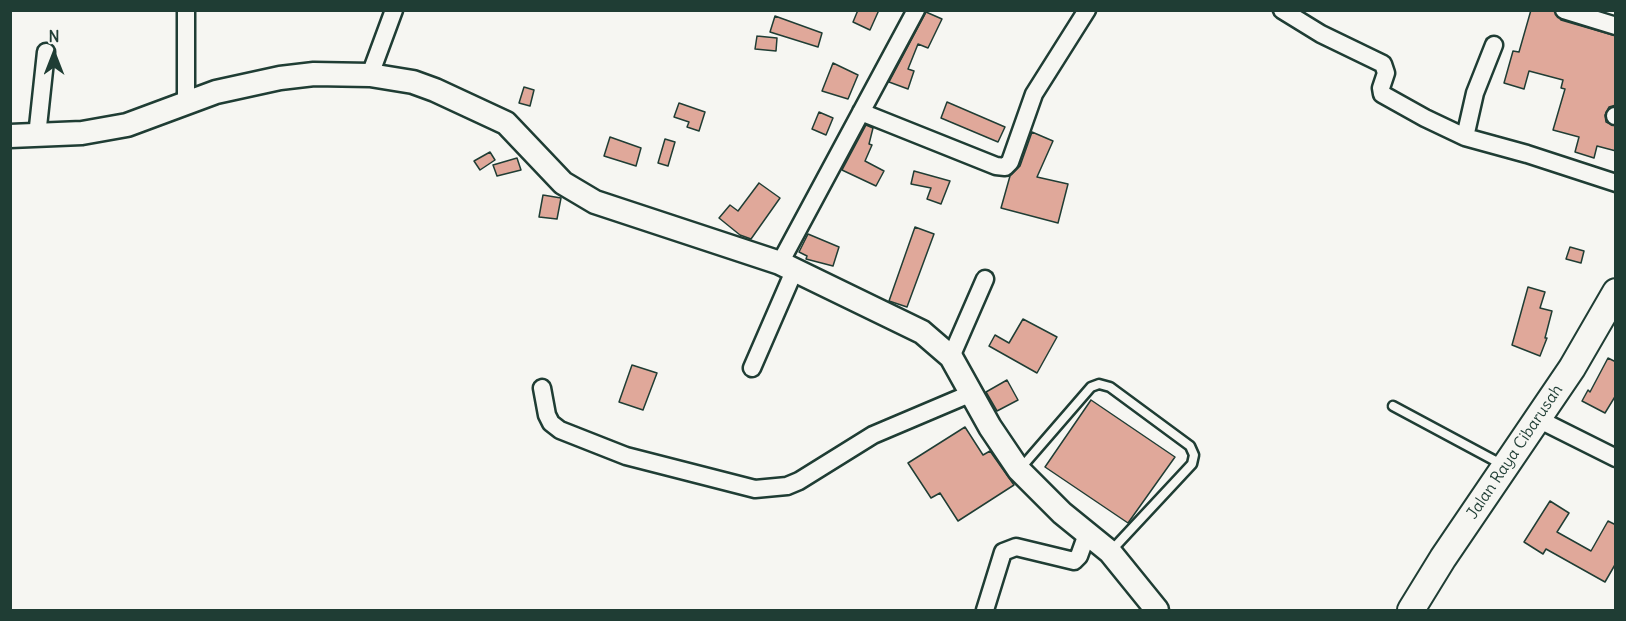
<!DOCTYPE html>
<style>
body{margin:0}
#map{position:relative;width:1626px;height:621px;overflow:hidden;background:#f6f6f2;font-family:Delius,sans-serif}
canvas{display:block}
.frame{position:absolute;inset:0;border:12px solid #1f3d34;pointer-events:none}
.north{position:absolute;left:24px;top:24px;width:60px;height:60px;-webkit-text-stroke:4px #f6f6f2;paint-order:stroke;rotate:0deg;font-size:16px;font-weight:700;line-height:24px;text-align:center;color:#1f3d34}
.north::after{content:'';display:block;margin:auto;width:21px;height:27px;background:#1f3d34;clip-path:polygon(50% 0,100% 100%,50% 72%,0 100%)}
</style>
<div id="map">
<canvas width="1626" height="621"></canvas>
<div class="frame"></div>
<div class="north">N</div>
</div>
<script>
const c = document.querySelector('canvas').getContext('2d');
c.lineJoin = 'round';
function fillPath(path, color) {
  c.fillStyle = color;
  c.fill(path, 'evenodd');
}
function poly(rows) {
  const path = new Path2D();
  for (const r of rows) {
    path.moveTo(r[0], r[1]);
    for (let i = 2; i < r.length; i += 2) path.lineTo(r[i], r[i + 1]);
  }
  return path;
}
function strokePath(path, color, width, dash) {
  c.strokeStyle = color;
  c.lineWidth = width;
  c.lineCap = dash ? 'butt' : 'round';
  c.setLineDash(dash || []);
  c.stroke(path);
}
function write(font, color, halo, rows, align = 'center') {
  c.font = font + ' Delius,sans-serif';
  c.lineWidth = 4.5;
  c.setLineDash([]);
  c.textBaseline = 'middle';
  c.strokeStyle = halo;
  c.fillStyle = color;
  for (const [text, x, y, turn = 0] of rows) {
    c.save();
    c.translate(x, y);
    c.rotate((+turn || 0) * Math.PI / 180);
    c.textAlign = isNaN(turn) ? turn : align;
    if (halo) c.strokeText(text, 0, 0);
    c.fillText(text, 0, 0);
    c.restore();
  }
}
const building = poly([
 [858,10,879,10,870,30,853,22,858,10],
 [1531,10,1554,10,1561,20,1616,36,1616,105,1609,107,1605,115,1606,122,1616,126,1616,151,1597,146,1594,158,1575,152,1579,137,1553,130,1565,89,1561,88,1563,80,1529,71,1524,89,1504,83,1513,51,1519,52,1531,10],
 [926,12,942,19,928,48,918,44,908,69,914,71,908,89,889,82,926,12],
 [775,16,822,33,818,47,770,32,775,16],
 [757,36,777,38,776,51,755,49,757,36],
 [833,63,858,75,848,99,822,91,833,63],
 [524,87,534,90,530,106,519,103,524,87],
 [947,102,1005,127,998,142,941,118,947,102],
 [679,103,705,112,699,131,687,127,689,122,674,117,679,103],
 [819,112,833,118,826,135,812,129,819,112],
 [866,125,873,128,869,144,872,145,865,161,884,171,876,186,842,170,866,125],
 [1032,132,1053,141,1037,177,1068,184,1058,223,1001,208,1010,176,1020,166,1032,132],
 [610,137,641,148,636,166,604,156,610,137],
 [665,139,675,142,668,166,658,163,665,139],
 [490,152,495,160,480,170,474,161,490,152],
 [517,158,521,170,497,176,493,165,517,158],
 [914,171,950,181,941,204,927,199,931,188,911,184,914,171],
 [759,183,780,198,751,239,740,235,719,218,730,205,738,211,759,183],
 [543,195,561,198,557,219,539,217,543,195],
 [915,227,934,234,907,307,889,301,915,227],
 [808,234,839,247,833,266,806,259,807,256,799,252,808,234],
 [1570,247,1584,251,1581,263,1566,259,1570,247],
 [1528,287,1545,292,1540,308,1552,311,1545,338,1547,338,1540,356,1512,345,1528,287],
 [1023,319,1057,337,1037,373,989,346,995,335,1009,343,1023,319],
 [1608,358,1616,362,1616,395,1605,413,1582,401,1588,390,1590,392,1608,358],
 [632,365,657,373,643,410,619,402,632,365],
 [1007,380,1018,400,997,411,986,392,1007,380],
 [1091,400,1175,457,1128,523,1045,467,1091,400],
 [965,427,983,455,990,451,1014,485,958,521,940,493,931,498,908,463,965,427],
 [1550,501,1569,513,1557,532,1591,551,1608,521,1616,525,1616,563,1605,582,1546,549,1543,554,1524,542,1550,501]
]);
fillPath(building, '#e0a89a');
strokePath(building, '#1f3d34', 1.5);
const lane = poly([
 [1393,406,1503,465],
 [1020,469,1091,387,1099,384,1110,387,1190,446,1194,455,1192,464,1110,552]
]);
const street = poly([
 [186,10,186,103],
 [1282,10,1321,34,1383,64,1386,73,1381,88,1382,94,1425,118,1465,137,1527,154,1616,183],
 [1564,10,1616,26],
 [370,75,394,10],
 [861,112,996,166,1005,167,1010,162,1034,94,1087,10],
 [1615,116,1616,116],
 [37,136,46,52],
 [1465,137,1475,93,1494,45],
 [780,263,916,10],
 [951,357,985,279],
 [752,368,795,269],
 [542,388,547,415,551,423,560,430,626,456,755,489,787,486,799,481,873,435,972,393],
 [1538,419,1616,458],
 [985,610,1003,552,1016,547,1074,561,1079,556,1087,534]
]);
const secondary = poly([
 [10,136,82,133,127,125,216,92,280,78,314,74,370,75,413,82,435,90,506,123,563,183,595,202,780,263,922,332,951,357,990,427,1019,470,1062,513,1110,552,1157,610]
]);
const primary = poly([
 [1411,610,1443,558,1572,368,1616,292]
]);
strokePath(lane, '#1f3d34', 13);
strokePath(street, '#1f3d34', 21);
strokePath(secondary, '#1f3d34', 27);
strokePath(primary, '#1f3d34', 30);
strokePath(lane, '#f6f6f2', 8);
strokePath(street, '#f6f6f2', 16);
strokePath(secondary, '#f6f6f2', 22);
strokePath(primary, '#f6f6f2', 26);
write('16px', '#1f3d34', '#f6f6f2', [
 ["Jalan Raya Cibarusah",1515,452,-56]
]);
</script>
